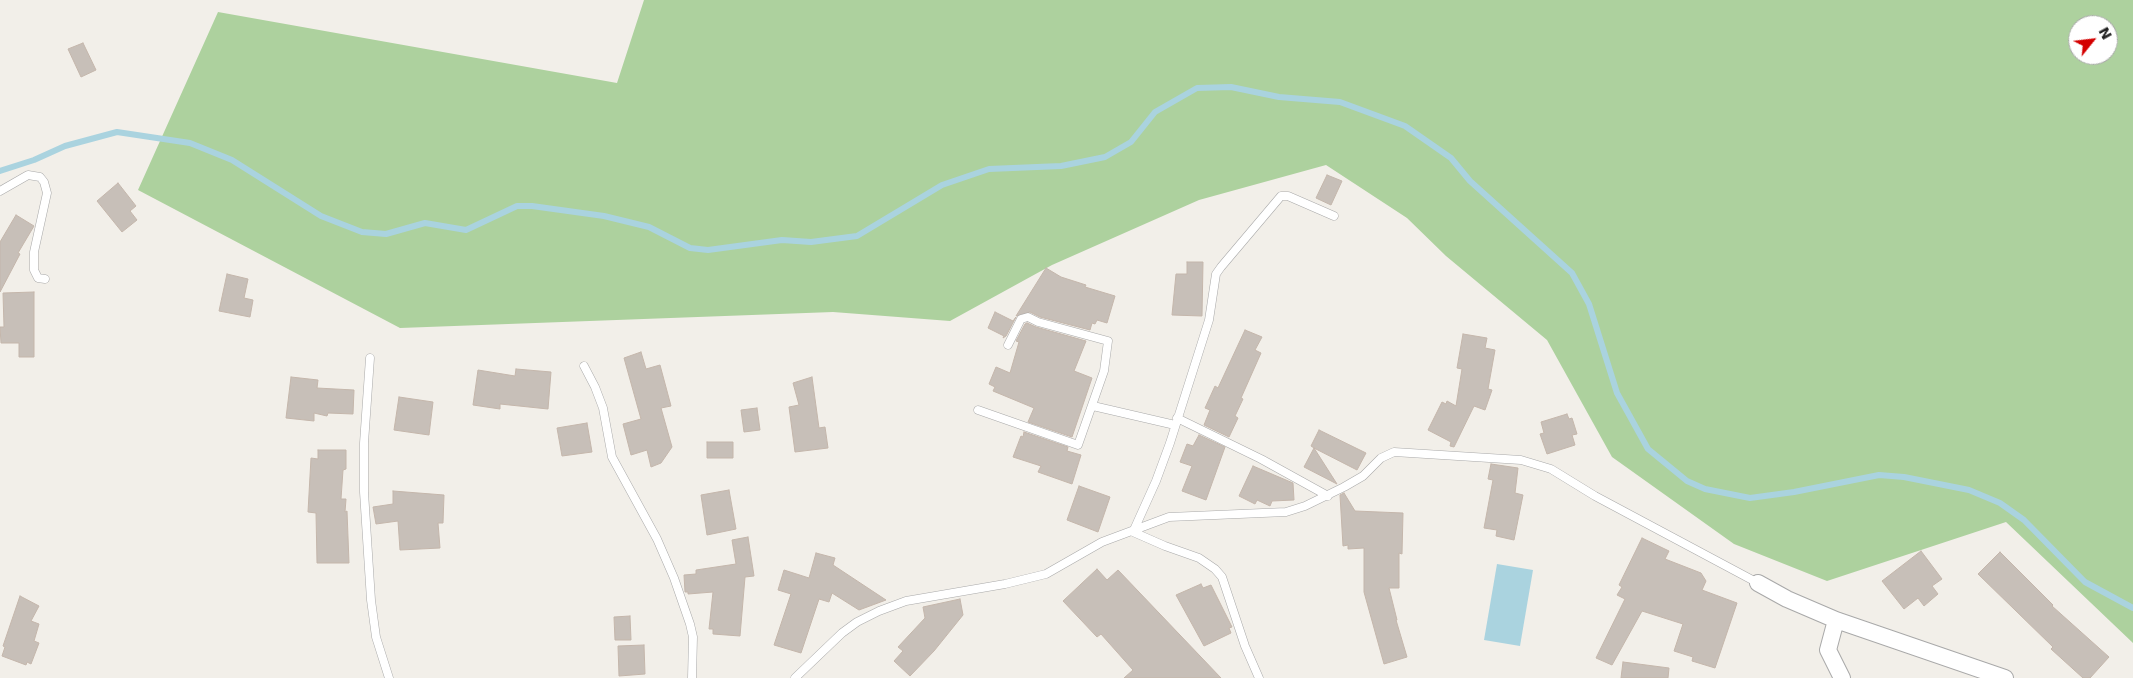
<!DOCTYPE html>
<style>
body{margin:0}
#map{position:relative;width:2133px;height:678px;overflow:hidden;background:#f2efe9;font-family:"DejaVu Sans",sans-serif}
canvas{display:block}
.north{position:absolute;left:2068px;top:15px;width:50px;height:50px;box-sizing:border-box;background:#fff;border:1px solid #a7a7a7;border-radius:50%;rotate:61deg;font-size:14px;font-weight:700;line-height:20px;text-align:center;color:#222}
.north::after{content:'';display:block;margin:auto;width:18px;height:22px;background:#d40000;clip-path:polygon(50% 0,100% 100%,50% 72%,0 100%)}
</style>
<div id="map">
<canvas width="2133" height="678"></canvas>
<div class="north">N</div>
</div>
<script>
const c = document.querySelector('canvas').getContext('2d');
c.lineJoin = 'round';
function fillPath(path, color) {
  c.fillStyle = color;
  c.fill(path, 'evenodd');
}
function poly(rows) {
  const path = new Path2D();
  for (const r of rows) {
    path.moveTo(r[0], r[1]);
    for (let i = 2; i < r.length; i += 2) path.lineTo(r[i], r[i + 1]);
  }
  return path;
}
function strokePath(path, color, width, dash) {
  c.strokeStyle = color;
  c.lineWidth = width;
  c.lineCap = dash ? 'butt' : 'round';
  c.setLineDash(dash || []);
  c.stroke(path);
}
fillPath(poly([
 [644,0,2133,0,2133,643,2006,522,1827,581,1734,544,1612,457,1547,340,1446,256,1407,218,1326,165,1199,200,1052,265,950,321,833,312,400,328,138,190,218,12,617,83],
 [2078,25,2108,25,2108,55,2078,55]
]), '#add19e');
fillPath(poly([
 [1497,564,1533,570,1520,646,1484,640]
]), '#aad3df');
strokePath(poly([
 [0,171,34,160,65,146,117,132,190,143,232,160,321,216,362,232,386,234,425,223,466,230,517,206,532,206,604,216,649,227,690,248,708,250,782,240,811,242,857,236,942,185,989,169,1061,166,1105,157,1131,142,1155,112,1197,88,1231,87,1279,97,1340,102,1405,126,1451,158,1470,181,1572,273,1589,304,1617,393,1648,449,1687,481,1705,489,1750,498,1794,492,1879,475,1904,477,1969,490,2000,503,2024,520,2085,582,2133,608]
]), '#aad3df', 6);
const building = poly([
 [83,43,96,70,81,77,68,49,83,43],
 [1327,175,1342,181,1331,205,1316,198,1327,175],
 [118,183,136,206,130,211,137,220,122,232,97,201,118,183],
 [16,215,34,226,18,253,20,254,0,292,0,242,16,215],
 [1187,262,1203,262,1202,316,1172,315,1176,274,1187,274,1187,262],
 [1046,268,1061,277,1086,285,1085,287,1115,296,1107,323,1097,320,1095,324,1092,323,1090,330,1040,317,1030,312,1016,316,1046,268],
 [227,274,248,279,244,298,253,300,250,317,219,311,227,274],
 [34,292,34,357,19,357,19,343,1,343,0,327,4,327,3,293,34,292],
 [995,312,1013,321,1016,317,1006,336,1003,338,1004,336,988,328,995,312],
 [1027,323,1036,327,1086,341,1074,371,1092,378,1072,437,1028,422,1034,408,993,391,995,387,989,384,996,367,1010,373,1019,342,1016,341,1025,324,1027,323],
 [1245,330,1262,337,1255,350,1261,353,1241,398,1243,399,1235,416,1238,418,1229,437,1204,425,1210,410,1205,408,1215,386,1218,388,1245,330],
 [1463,334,1487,338,1485,348,1495,350,1488,389,1492,390,1485,410,1474,406,1454,447,1450,446,1451,442,1428,430,1442,402,1446,404,1447,401,1456,406,1462,369,1457,368,1463,334],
 [641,352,646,369,660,365,671,406,661,408,672,447,661,463,651,467,647,450,631,455,623,424,641,419,624,358,641,352],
 [516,369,551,372,548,409,500,404,500,409,473,405,478,370,515,376,516,369],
 [291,377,318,380,317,388,354,390,353,414,328,413,327,416,314,413,314,421,286,418,291,377],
 [812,377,819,428,825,427,828,448,795,452,789,407,799,405,793,383,812,377],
 [399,397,433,402,429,435,394,430,399,397],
 [757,408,760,430,744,432,741,410,757,408],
 [1567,414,1569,419,1572,418,1577,434,1572,435,1575,445,1547,454,1540,434,1544,433,1541,422,1567,414],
 [587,423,592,452,562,456,557,428,587,423],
 [1319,430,1366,453,1357,470,1314,448,1337,484,1304,467,1314,448,1311,446,1319,430],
 [1024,432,1068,447,1067,451,1081,455,1072,484,1038,472,1041,466,1013,457,1021,436,1023,437,1024,432],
 [1199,435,1225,447,1206,500,1182,491,1192,466,1180,462,1187,444,1193,446,1199,435],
 [707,442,733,442,733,458,707,458,707,442],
 [318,450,346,450,346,469,343,470,341,499,346,499,345,512,347,511,349,563,317,563,316,513,308,512,311,458,318,459,318,450],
 [1491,464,1518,468,1515,493,1523,495,1514,540,1496,536,1497,530,1484,528,1493,480,1488,479,1491,464],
 [1253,466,1293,483,1294,500,1272,501,1270,506,1257,500,1255,504,1239,496,1253,466],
 [1079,486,1110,497,1098,532,1067,520,1079,486],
 [729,490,736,529,707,535,701,495,729,490],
 [393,491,444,495,443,523,438,523,440,548,400,550,398,521,376,524,373,507,393,504,393,491],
 [1344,493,1355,511,1403,513,1402,554,1399,553,1399,588,1389,588,1397,620,1396,620,1407,657,1384,664,1364,592,1364,548,1348,549,1348,545,1343,546,1340,495,1344,493],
 [748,537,754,576,745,577,740,636,713,634,713,629,709,629,713,592,688,594,688,592,685,592,684,575,696,574,696,570,736,564,732,540,748,537],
 [1642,538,1669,551,1665,559,1701,573,1706,581,1702,590,1737,603,1715,668,1692,661,1693,657,1674,651,1683,624,1642,611,1612,665,1596,658,1625,599,1617,595,1622,587,1619,585,1642,538],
 [1921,551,1942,579,1932,586,1938,594,1924,606,1918,598,1904,609,1882,581,1921,551],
 [2000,552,2053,605,2052,606,2109,657,2090,678,2083,678,2051,649,2053,647,1978,574,2000,552],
 [816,553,835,558,833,565,886,600,859,610,832,593,829,602,819,599,801,653,774,645,791,594,778,590,784,570,809,578,816,553],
 [1097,569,1107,580,1118,570,1221,678,1124,678,1133,670,1101,634,1097,637,1063,601,1097,569],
 [1201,584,1203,588,1211,585,1232,627,1229,628,1231,633,1204,646,1176,595,1201,584],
 [20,596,39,606,31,621,39,624,34,641,39,643,31,664,27,662,26,665,2,656,5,647,3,646,20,596],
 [960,599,963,615,934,651,910,676,894,661,903,651,898,647,925,618,923,607,960,599],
 [630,616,631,640,615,640,614,617,630,616],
 [644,645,645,674,619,676,618,646,644,645],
 [1623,662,1669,668,1668,678,1621,678,1623,662]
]);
fillPath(building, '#c7bfb8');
strokePath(building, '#c4b6ab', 1);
const service = poly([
 [0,191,28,175,40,177,44,182,47,193,34,252,34,270,38,278,45,279],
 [370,358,364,443,364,492,371,600,376,637,389,678],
 [584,366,595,387,603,408,612,457,657,539,674,578,690,624,693,637,692,678],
 [1093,406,1175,425],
 [978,410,1078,445,1104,371,1108,341,1038,322,1028,317,1021,319,1008,345],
 [1177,418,1261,459,1328,496],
 [1133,532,1156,481,1170,443,1209,320,1216,274,1221,267,1281,196,1288,196,1334,216],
 [1133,532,1165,546,1199,558,1215,569,1222,577,1245,646,1259,678],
 [795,678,842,633,857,622,879,611,906,601,1005,584,1046,574,1102,542,1169,517,1286,512,1305,506,1344,487,1363,476,1381,458,1394,452,1521,460,1551,469,1595,496,1758,583]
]);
const minor = poly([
 [1758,583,1787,599,1836,620,2005,678],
 [1836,620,1828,650,1842,678]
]);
strokePath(service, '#a9a9a9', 9);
strokePath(minor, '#a9a9a9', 18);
strokePath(service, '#fff', 8);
strokePath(minor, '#fff', 16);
</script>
